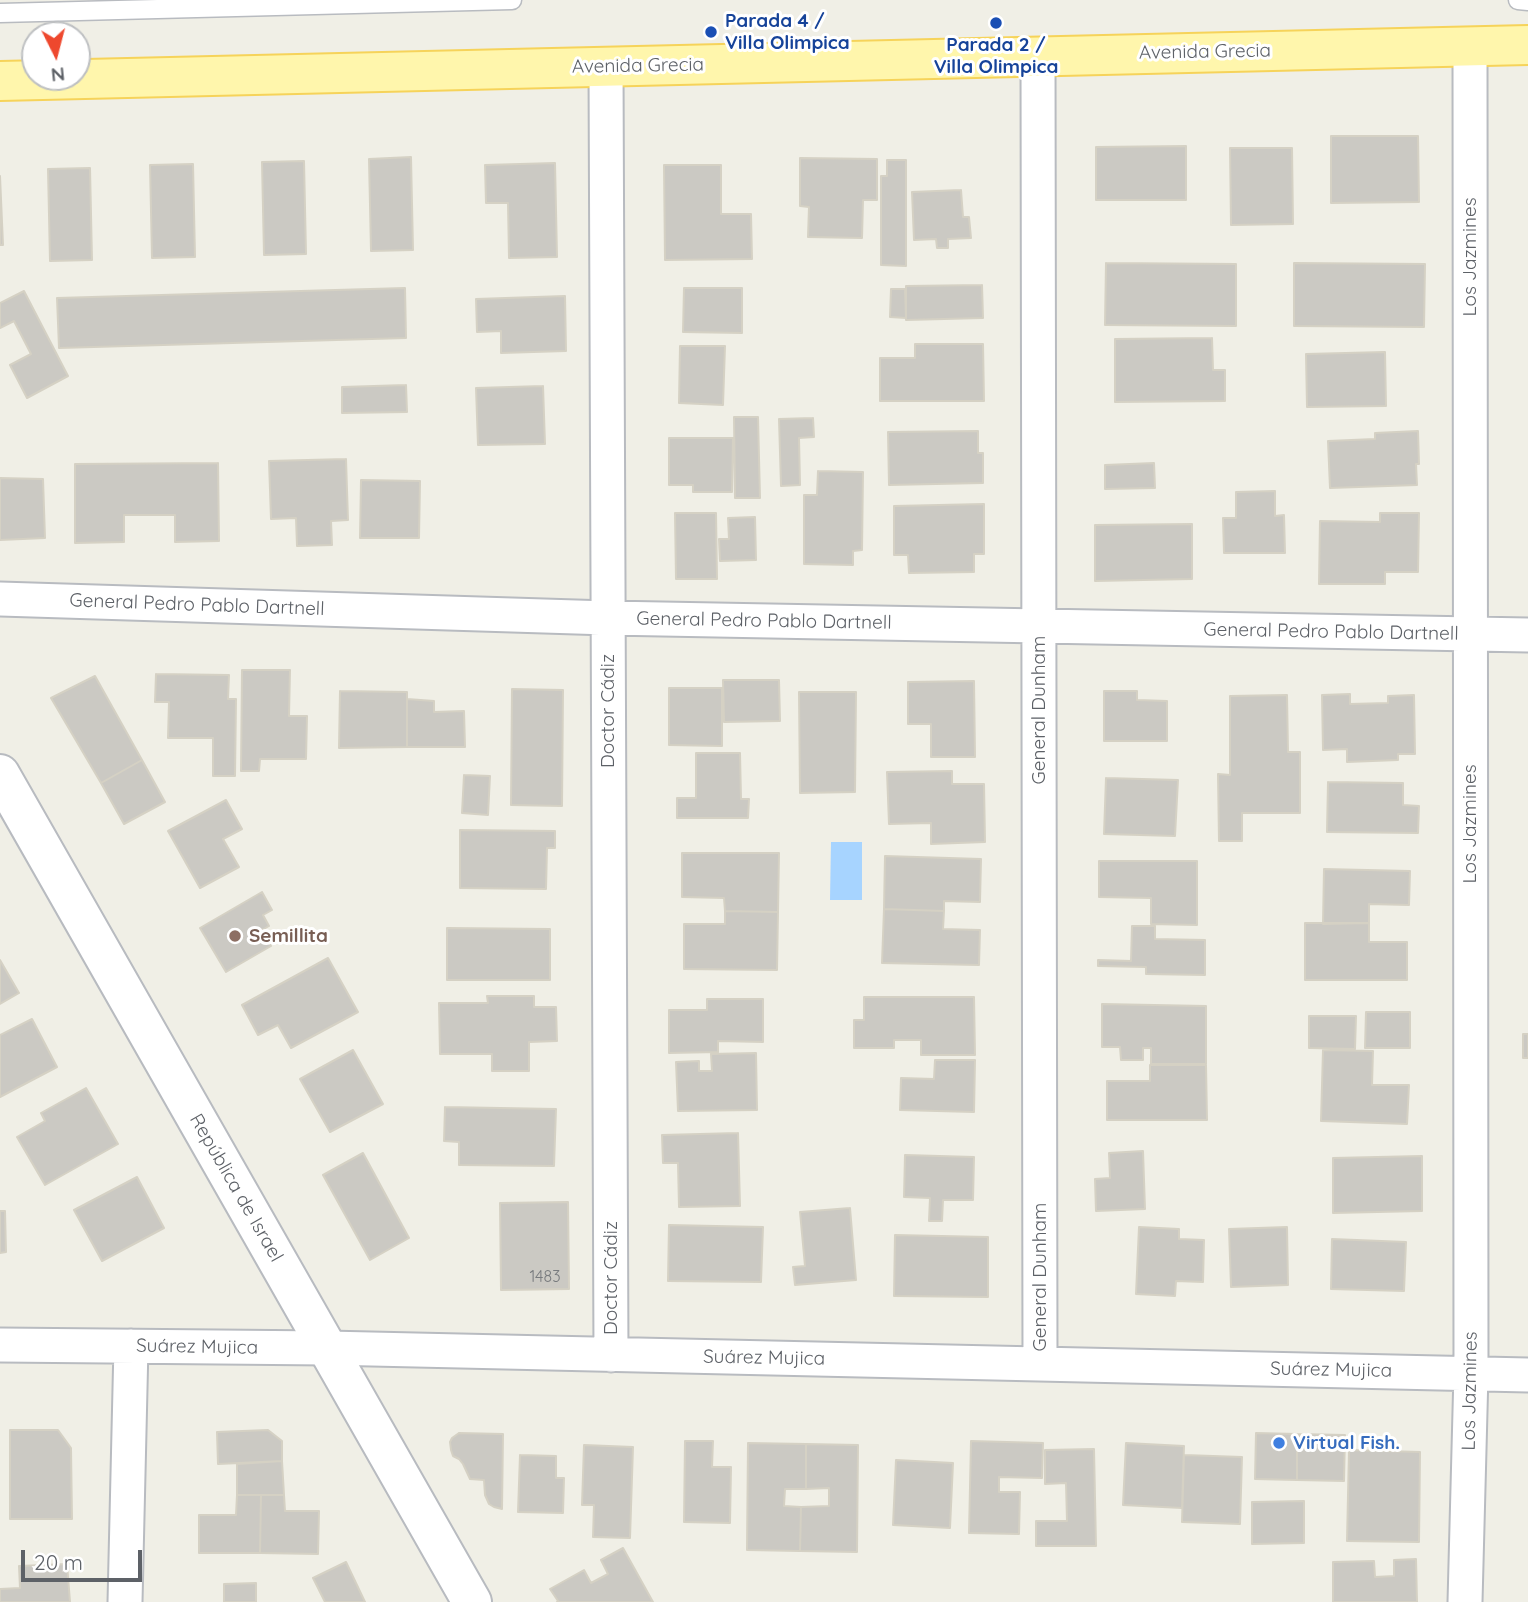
<!DOCTYPE html>
<meta charset="utf-8">
<style>
body{margin:0}
#map{position:relative;width:1528px;height:1602px;overflow:hidden;background:#f0efe6;font-family:Quicksand,sans-serif}
canvas{display:block}
.north{position:absolute;left:21px;top:21px;width:70px;height:70px;box-sizing:border-box;background:#fff;border:2px solid #bec0c2;border-radius:50%;rotate:174deg;font-size:19px;font-weight:700;line-height:28px;text-align:center;color:#5d6167}
.north::after{content:'';display:block;margin:auto;width:24px;height:32px;background:#ee482e;clip-path:polygon(50% 0,100% 100%,50% 72%,0 100%)}
.scale{position:absolute;left:21px;top:1550px;width:121px;height:32px;box-sizing:border-box;border:4px solid #5d6167;border-top:0;padding-left:9px;font-size:21px;line-height:24px;white-space:nowrap;color:#5d6167;-webkit-text-stroke:5px #fff;paint-order:stroke}
</style>
<div id="map">
<canvas width="1528" height="1602"></canvas>
<div class="north">N</div>
<div class="scale">20 m</div>
</div>
<script>
const c = document.querySelector('canvas').getContext('2d');
c.lineJoin = 'round';
function fillPath(path, color) {
  c.fillStyle = color;
  c.fill(path, 'evenodd');
}
function poly(rows) {
  const path = new Path2D();
  for (const r of rows) {
    path.moveTo(r[0], r[1]);
    for (let i = 2; i < r.length; i += 2) path.lineTo(r[i], r[i + 1]);
  }
  return path;
}
function strokePath(path, color, width, dash) {
  c.strokeStyle = color;
  c.lineWidth = width;
  c.lineCap = dash ? 'butt' : 'round';
  c.setLineDash(dash || []);
  c.stroke(path);
}
function write(font, color, halo, rows, align = 'center') {
  c.font = font + ' Quicksand,sans-serif';
  c.lineWidth = 6;
  c.setLineDash([]);
  c.textBaseline = 'middle';
  c.strokeStyle = halo;
  c.fillStyle = color;
  for (const [text, x, y, turn = 0] of rows) {
    c.save();
    c.translate(x, y);
    c.rotate((+turn || 0) * Math.PI / 180);
    c.textAlign = isNaN(turn) ? turn : align;
    if (halo) c.strokeText(text, 0, 0);
    c.fillText(text, 0, 0);
    c.restore();
  }
}
fillPath(poly([
 [831,842,862,842,862,900,830,900]
]), '#a7d4ff');
const building = poly([
 [1331,136,1418,136,1419,202,1331,203,1331,136],
 [1186,146,1186,200,1096,200,1096,147,1186,146],
 [1230,148,1292,148,1293,224,1231,225,1230,148],
 [411,157,413,250,371,251,369,159,411,157],
 [800,158,877,159,877,200,863,200,862,238,808,237,809,207,800,206,800,158],
 [887,160,906,160,906,266,881,265,881,176,887,176,887,160],
 [304,161,306,254,264,255,262,162,304,161],
 [555,163,557,257,509,258,508,203,486,203,485,165,555,163],
 [193,164,195,257,152,258,150,165,193,164],
 [664,165,721,165,721,214,751,214,752,259,665,260,664,165],
 [90,168,92,260,50,261,48,169,90,168],
 [0,176,3,245,0,245,0,176],
 [961,190,963,217,969,217,971,238,948,239,948,248,937,248,936,239,914,240,912,192,961,190],
 [1106,263,1236,264,1236,326,1105,325,1106,263],
 [1294,263,1425,264,1424,327,1294,326,1294,263],
 [982,285,983,318,906,320,906,286,982,285],
 [405,288,406,338,59,348,57,298,405,288],
 [684,288,742,288,742,333,683,332,684,288],
 [891,289,905,289,906,318,890,317,891,289],
 [24,291,68,376,27,398,10,365,31,354,14,321,0,328,0,303,24,291],
 [565,296,566,351,501,353,501,331,477,332,476,299,565,296],
 [1212,338,1213,370,1225,370,1225,401,1115,402,1115,339,1212,338],
 [915,344,983,344,984,401,880,401,880,358,915,358,915,344],
 [680,346,725,346,723,405,679,403,680,346],
 [1385,352,1386,406,1307,407,1306,354,1385,352],
 [406,385,407,412,342,413,342,387,406,385],
 [543,386,545,444,478,445,476,388,543,386],
 [734,417,758,417,760,498,735,498,734,417],
 [813,418,814,437,799,438,800,485,781,486,779,419,813,418],
 [978,431,978,453,983,453,983,483,889,485,888,432,978,431],
 [1418,431,1419,464,1416,464,1417,485,1330,488,1328,441,1375,439,1375,433,1418,431],
 [669,438,733,438,732,492,693,492,693,485,669,485,669,438],
 [346,459,348,520,331,521,332,545,297,546,296,518,271,519,269,461,346,459],
 [218,463,219,541,175,542,175,515,124,515,124,542,75,543,75,464,218,463],
 [1154,463,1155,488,1105,489,1105,465,1154,463],
 [818,471,863,472,862,550,853,551,853,565,804,564,804,495,817,495,818,471],
 [0,478,43,479,45,538,0,540,0,478],
 [361,480,420,481,419,538,360,538,361,480],
 [1275,491,1275,516,1284,515,1285,553,1224,553,1223,518,1236,518,1236,492,1275,491],
 [984,504,984,554,974,554,974,572,909,573,908,555,894,555,894,506,984,504],
 [675,513,716,513,717,579,676,579,675,513],
 [1380,513,1419,513,1418,572,1385,572,1385,584,1319,584,1320,521,1380,522,1380,513],
 [755,517,756,560,720,561,719,539,729,539,728,518,755,517],
 [1192,524,1192,579,1095,581,1095,525,1192,524],
 [242,670,290,670,289,716,307,716,306,759,260,759,259,771,241,771,242,670],
 [156,674,229,675,228,699,236,699,235,776,213,776,213,738,168,738,169,702,155,702,156,674],
 [95,676,142,760,101,783,51,698,95,676],
 [723,680,779,680,780,721,724,722,723,680],
 [974,681,975,757,931,757,931,724,908,724,908,682,974,681],
 [669,688,722,688,722,746,669,745,669,688],
 [512,689,563,690,562,806,511,805,512,689],
 [340,691,407,692,407,747,339,748,340,691],
 [1104,691,1137,691,1137,700,1167,701,1167,741,1104,741,1104,691],
 [799,692,856,692,855,792,800,793,799,692],
 [1350,694,1350,704,1388,703,1388,696,1414,695,1415,754,1398,754,1398,760,1347,762,1347,749,1323,750,1322,695,1350,694],
 [1287,695,1288,752,1300,752,1300,813,1242,813,1242,841,1219,841,1218,774,1230,775,1230,696,1287,695],
 [407,699,434,701,434,712,464,711,465,747,407,747,407,699],
 [696,753,740,753,741,799,749,799,748,818,677,818,677,798,696,798,696,753],
 [142,760,165,802,124,824,101,783,142,760],
 [952,771,952,784,984,784,985,842,931,844,931,823,889,824,887,772,952,771],
 [464,775,490,776,488,815,462,813,464,775],
 [1106,778,1178,780,1175,836,1104,834,1106,778],
 [1328,782,1403,783,1403,805,1419,806,1418,833,1327,832,1328,782],
 [226,800,242,829,223,839,239,867,200,888,168,831,226,800],
 [460,830,555,831,555,848,547,848,546,889,460,888,460,830],
 [682,853,779,853,778,912,725,911,724,898,682,897,682,853],
 [885,856,981,859,980,902,944,901,944,911,884,909,885,856],
 [1099,861,1197,861,1197,925,1151,924,1151,898,1099,897,1099,861],
 [1324,869,1410,871,1409,905,1369,904,1369,923,1323,924,1324,869],
 [262,892,272,910,263,915,269,926,262,930,271,946,226,972,200,928,262,892],
 [884,909,944,911,943,929,980,930,979,965,882,963,884,909],
 [725,911,778,912,777,970,684,969,684,924,725,924,725,911],
 [1305,923,1369,923,1369,942,1407,942,1407,980,1305,980,1305,923],
 [1132,926,1155,926,1155,939,1205,940,1205,975,1146,974,1146,967,1098,966,1098,960,1131,961,1132,926],
 [447,928,550,929,550,980,447,980,447,928],
 [328,958,358,1012,291,1048,278,1025,258,1035,242,1005,328,958],
 [0,960,19,993,0,1004,0,960],
 [487,996,534,996,534,1007,556,1007,557,1041,529,1042,529,1071,492,1071,492,1054,440,1054,439,1003,488,1003,487,996],
 [864,997,974,997,975,1055,921,1055,921,1040,894,1040,894,1048,854,1048,854,1020,864,1020,864,997],
 [707,999,763,999,763,1042,718,1041,718,1052,669,1053,669,1010,707,1010,707,999],
 [1102,1004,1206,1006,1206,1064,1151,1064,1151,1048,1143,1048,1143,1060,1121,1060,1120,1047,1102,1047,1102,1004],
 [1366,1012,1410,1012,1410,1048,1365,1048,1366,1012],
 [1309,1016,1356,1016,1355,1049,1309,1048,1309,1016],
 [32,1019,57,1067,0,1097,0,1035,32,1019],
 [1523,1034,1528,1034,1528,1058,1523,1058,1523,1034],
 [353,1050,383,1104,330,1132,300,1079,353,1050],
 [1323,1050,1373,1051,1372,1085,1409,1085,1407,1124,1321,1121,1323,1050],
 [756,1053,757,1110,678,1111,676,1062,699,1061,699,1071,712,1071,711,1054,756,1053],
 [935,1060,975,1060,974,1112,900,1110,901,1078,934,1079,935,1060],
 [1150,1065,1206,1065,1207,1120,1107,1120,1107,1081,1150,1081,1150,1065],
 [86,1088,118,1144,45,1185,17,1137,45,1121,41,1113,86,1088],
 [445,1107,556,1109,554,1166,459,1165,459,1142,444,1141,445,1107],
 [738,1133,740,1206,679,1207,678,1163,663,1163,662,1135,738,1133],
 [1143,1151,1145,1209,1096,1211,1095,1179,1110,1178,1109,1153,1143,1151],
 [363,1153,409,1238,370,1260,323,1175,363,1153],
 [905,1155,974,1157,973,1200,943,1200,942,1221,929,1221,930,1198,904,1197,905,1155],
 [1422,1156,1422,1211,1333,1213,1333,1158,1422,1156],
 [137,1177,164,1228,102,1261,74,1210,137,1177],
 [568,1202,569,1289,501,1290,500,1203,568,1202],
 [850,1208,856,1280,795,1285,793,1267,805,1266,800,1212,850,1208],
 [0,1211,5,1211,6,1252,0,1253,0,1211],
 [669,1225,763,1227,761,1282,668,1281,669,1225],
 [1139,1227,1179,1229,1179,1239,1204,1240,1203,1282,1176,1281,1175,1296,1136,1294,1139,1227],
 [1287,1227,1288,1285,1231,1287,1229,1229,1287,1227],
 [895,1235,988,1237,988,1297,894,1296,895,1235],
 [1332,1239,1406,1242,1404,1291,1331,1289,1332,1239],
 [10,1430,58,1430,71,1448,72,1519,10,1519,10,1430],
 [268,1430,282,1441,282,1461,218,1464,217,1432,268,1430],
 [459,1433,503,1434,502,1509,494,1507,489,1504,485,1495,484,1480,470,1479,463,1464,459,1459,453,1456,451,1450,450,1442,452,1438,459,1433],
 [1256,1433,1297,1434,1297,1480,1255,1479,1256,1433],
 [1297,1434,1345,1435,1344,1481,1297,1480,1297,1434],
 [685,1441,713,1441,712,1467,731,1467,730,1523,684,1522,685,1441],
 [971,1441,1043,1443,1042,1478,999,1477,999,1492,1020,1492,1019,1534,969,1533,971,1441],
 [748,1443,806,1444,806,1489,785,1489,784,1506,801,1507,800,1551,747,1550,748,1443],
 [1126,1443,1184,1446,1182,1508,1123,1505,1126,1443],
 [806,1444,858,1445,857,1552,800,1551,801,1507,829,1506,829,1488,806,1489,806,1444],
 [584,1445,633,1447,630,1538,593,1537,594,1505,582,1505,584,1445],
 [1094,1449,1096,1546,1036,1546,1036,1521,1067,1521,1066,1483,1045,1484,1045,1450,1094,1449],
 [1349,1450,1420,1452,1419,1542,1347,1541,1349,1450],
 [520,1455,556,1456,556,1478,564,1478,563,1513,518,1512,520,1455],
 [1184,1455,1242,1457,1240,1524,1182,1522,1184,1455],
 [896,1460,953,1463,950,1528,893,1525,896,1460],
 [282,1461,284,1495,237,1495,237,1464,282,1461],
 [237,1495,261,1495,260,1553,199,1553,199,1515,236,1515,237,1495],
 [261,1495,284,1495,285,1511,319,1511,318,1554,260,1553,261,1495],
 [1304,1501,1304,1543,1252,1544,1252,1502,1304,1501],
 [623,1548,653,1602,557,1602,558,1601,550,1589,584,1570,591,1583,608,1574,601,1560,623,1548],
 [1416,1559,1417,1602,1333,1602,1333,1562,1374,1561,1375,1577,1394,1576,1394,1560,1416,1559],
 [346,1562,365,1602,325,1602,313,1578,346,1562],
 [67,1564,70,1602,0,1602,0,1589,20,1588,19,1566,67,1564],
 [256,1583,256,1602,224,1602,224,1584,256,1583]
]);
fillPath(building, '#cbc9c3');
strokePath(building, '#d5d1c4', 2);
const service = poly([
 [1518,0,1528,1],
 [0,13,512,0]
]);
const minor = poly([
 [1038,56,1040,1364],
 [606,67,611,1355],
 [0,599,608,618,1528,635],
 [0,1345,327,1348,1528,1375],
 [125,1602,131,1346],
 [1465,1602,1471,1373,1470,46]
]);
const tertiary = poly([
 [0,774,472,1602]
]);
const primary = poly([
 [0,81,1528,45]
]);
strokePath(service, '#b8bbc0', 21);
strokePath(minor, '#b8bbc0', 37);
strokePath(tertiary, '#b8bbc0', 42);
strokePath(primary, '#f6d35a', 42);
strokePath(service, '#fff', 18);
strokePath(minor, '#fff', 33);
strokePath(tertiary, '#fff', 38);
strokePath(primary, '#fff6ac', 38);
for (const [x, y, r, color] of [
 [996,23,7,"#1a4fb4"],
 [711,32,7,"#1a4fb4"],
 [235,936,7,"#8d6e63"],
 [1279,1443,7,"#3f7fe0"]
]) {
  const dot = new Path2D();
  dot.arc(x, y, r, 0, 2 * Math.PI);
  c.fillStyle = color;
  c.fill(dot);
  strokePath(dot, '#fff', 2.5);
}
write('16px', '#787b7e', null, [
 ["1483",545,1277]
]);
write('bold 19px', '#164399', '#fff', [
 ["Parada 4 /",725,21],
 ["Villa Olimpica",725,43],
 ["Parada 2 /",996,45,"center"],
 ["Villa Olimpica",996,67,"center"]
], 'left');
write('19px', '#5d6167', '#fff', [
 ["Avenida Grecia",1205,52,-1],
 ["Avenida Grecia",638,66,-1],
 ["Los Jazmines",1470,257,-90],
 ["General Pedro Pablo Dartnell",197,605,2],
 ["General Pedro Pablo Dartnell",764,621,1],
 ["General Pedro Pablo Dartnell",1331,632,1],
 ["General Dunham",1039,710,-90],
 ["Doctor Cádiz",608,711,-90],
 ["Los Jazmines",1470,824,-90],
 ["República de Israel",236,1188,60],
 ["General Dunham",1040,1277,-90],
 ["Doctor Cádiz",611,1278,-90],
 ["Suárez Mujica",197,1347,1],
 ["Suárez Mujica",764,1358,1],
 ["Suárez Mujica",1331,1370,1],
 ["Los Jazmines",1470,1391,-89]
]);
write('bold 19px', '#785e54', '#fff', [
 ["Semillita",249,936]
], 'left');
write('bold 19px', '#366cbe', '#fff', [
 ["Virtual Fish.",1293,1443]
], 'left');
</script>
